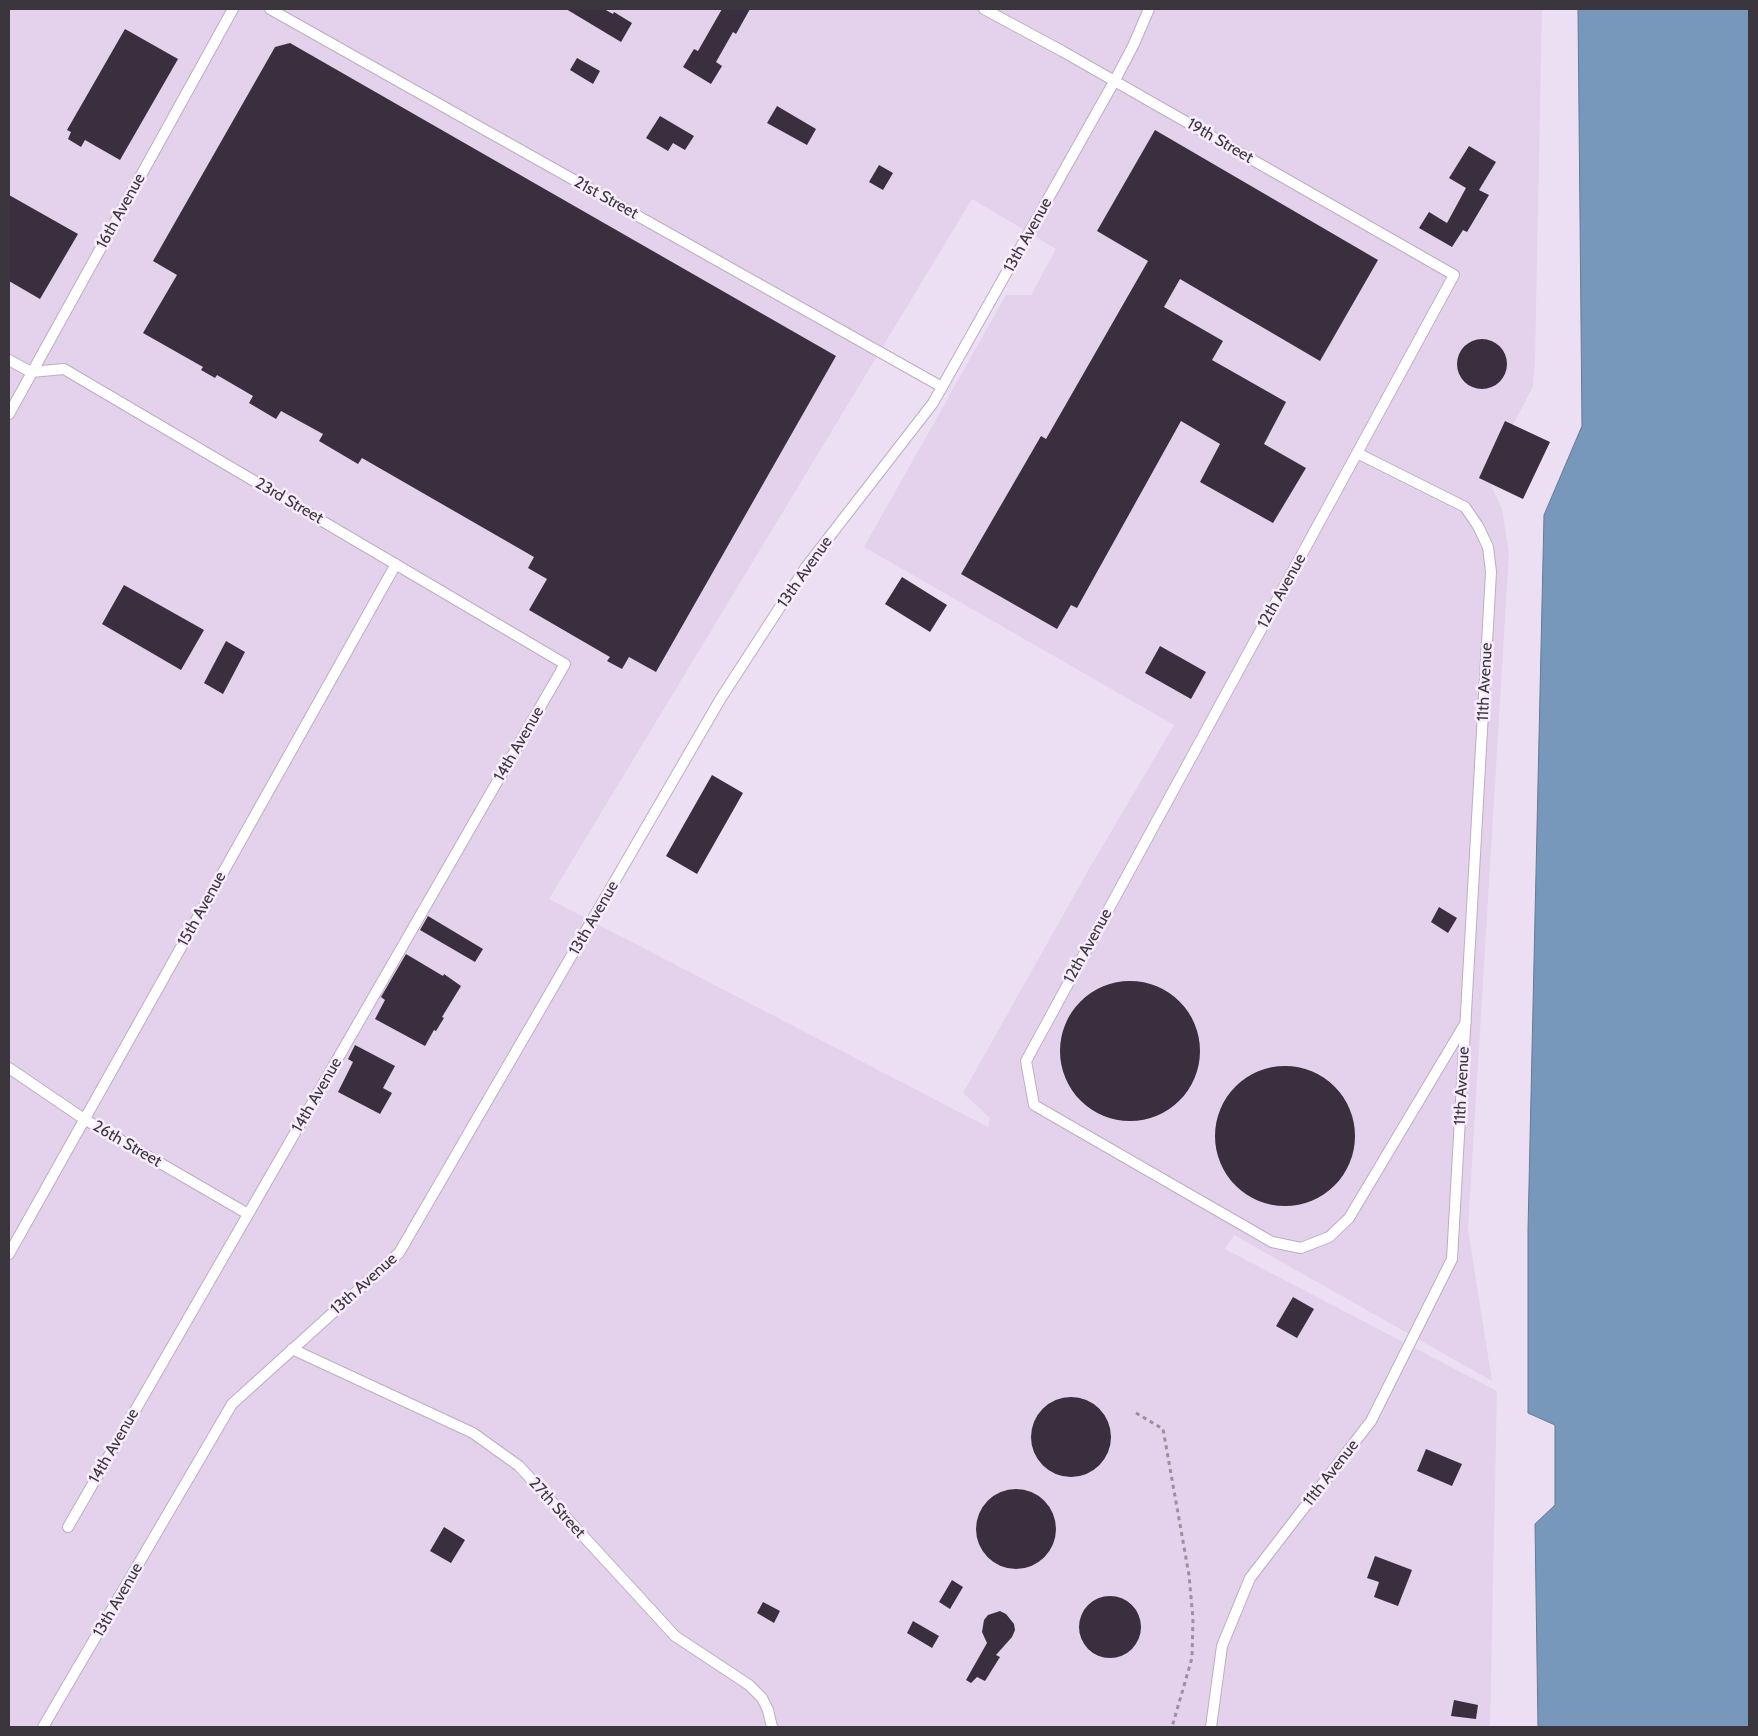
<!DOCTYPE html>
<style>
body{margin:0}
#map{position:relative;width:1758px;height:1736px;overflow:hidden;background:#ecdff3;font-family:Cabin,sans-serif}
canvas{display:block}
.frame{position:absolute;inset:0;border:10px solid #3b353d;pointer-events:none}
</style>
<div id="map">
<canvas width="1758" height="1736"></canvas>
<div class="frame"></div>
</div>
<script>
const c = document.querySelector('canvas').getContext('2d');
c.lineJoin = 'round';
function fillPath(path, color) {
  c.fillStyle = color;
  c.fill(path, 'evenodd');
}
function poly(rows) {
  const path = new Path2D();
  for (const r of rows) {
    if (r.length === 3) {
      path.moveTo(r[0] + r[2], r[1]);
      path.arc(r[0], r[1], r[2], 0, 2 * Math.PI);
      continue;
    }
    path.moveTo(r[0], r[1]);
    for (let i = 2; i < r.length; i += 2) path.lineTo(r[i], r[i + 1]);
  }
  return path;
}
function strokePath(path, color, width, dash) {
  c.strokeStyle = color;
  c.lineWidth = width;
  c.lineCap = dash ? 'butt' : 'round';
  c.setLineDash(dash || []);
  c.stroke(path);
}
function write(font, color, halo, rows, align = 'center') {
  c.font = font + ' Cabin,sans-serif';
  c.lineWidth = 5;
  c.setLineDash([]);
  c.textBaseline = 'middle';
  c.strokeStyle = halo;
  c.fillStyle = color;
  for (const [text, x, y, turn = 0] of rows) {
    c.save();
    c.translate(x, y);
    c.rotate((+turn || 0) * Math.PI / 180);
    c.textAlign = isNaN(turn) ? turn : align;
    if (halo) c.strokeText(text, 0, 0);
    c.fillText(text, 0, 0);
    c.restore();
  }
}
fillPath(poly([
 [9,9,1542,9,1535,360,1533,386,1513,425,1550,442,1523,499,1491,485,1502,509,1509,553,1468,1229,1492,1381,1234,1235,1225,1249,1497,1391,1490,1727,9,1727],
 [972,199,1056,249,1031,295,1006,295,864,547,1174,725,1089,869,963,1093,990,1118,988,1127,549,899]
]), '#e4d2ec');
const water = poly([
 [1578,9,1749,9,1749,1727,1538,1727,1535,1524,1555,1505,1555,1425,1528,1413,1528,1230,1544,515,1582,426,1578,9]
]);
fillPath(water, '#7798ba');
strokePath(water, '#657a94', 1);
fillPath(poly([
 [566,9,604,9,613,14,614,12,632,23,621,42],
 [722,9,750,9,736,34,733,32,716,62,722,66,711,84,683,67,694,49,698,51],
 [125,29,178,59,120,160,85,140,81,147,68,139,71,132,67,130],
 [290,43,836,356,656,672,629,657,622,669,607,661,610,657,529,610,547,579,528,568,534,557,362,458,358,464,319,441,323,434,281,411,276,419,249,403,253,396,217,375,215,378,201,370,203,367,143,333,177,275,153,261,275,47],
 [577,58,600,71,593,84,570,70],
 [777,106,816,129,807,145,767,123],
 [660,116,694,136,685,150,673,143,668,151,646,138],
 [1155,130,1378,260,1320,361,1180,279,1164,307,1223,341,1212,360,1286,402,1264,444,1306,468,1273,523,1200,482,1220,444,1181,421,1077,608,1071,605,1057,629,961,574,1041,436,1046,439,1148,261,1097,231],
 [1469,146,1496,162,1479,190,1489,195,1467,232,1463,230,1452,247,1419,228,1429,212,1447,223,1466,188,1449,178],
 [879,165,893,173,883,190,869,182],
 [9,195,78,234,40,299,9,281],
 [1482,364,25],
 [1505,421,1550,442,1523,499,1479,478],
 [902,577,947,605,930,632,885,604],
 [124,585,204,630,181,670,102,624],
 [226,641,245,652,223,694,204,683],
 [1160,646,1206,672,1191,699,1145,673],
 [712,775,743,793,697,874,666,856],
 [1439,907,1457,918,1448,933,1431,922],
 [428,916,483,949,475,962,420,930],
 [406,954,443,976,444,974,461,986,442,1017,444,1018,436,1031,434,1030,425,1046,375,1019,385,1000,381,997],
 [1130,1051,70],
 [355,1045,395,1066,383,1088,392,1093,380,1114,338,1092,353,1062,348,1059],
 [1285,1136,70],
 [1293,1297,1314,1309,1297,1338,1276,1326],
 [1071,1437,40],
 [1426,1449,1462,1464,1452,1486,1417,1471],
 [1016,1529,40],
 [444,1527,465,1540,451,1563,430,1551],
 [1375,1556,1412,1570,1398,1606,1374,1597,1379,1582,1367,1578],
 [952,1580,963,1587,950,1609,939,1602],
 [1110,1627,31],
 [763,1602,780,1611,774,1623,757,1613],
 [1000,1611,1006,1614,1014,1624,1015,1630,1012,1637,996,1655,1000,1657,985,1681,977,1677,971,1683,966,1680,987,1643,982,1632,984,1620,988,1615],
 [913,1621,939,1636,932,1648,907,1633],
 [1454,1700,1478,1705,1476,1719,1451,1716]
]), '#392f3e');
const service = poly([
 [270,9,942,387],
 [984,9,1062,51,1454,275,1026,1061,1034,1105,1272,1242,1301,1248,1329,1237,1349,1218,1466,1022],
 [9,360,31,372,64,369,565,664,68,1527],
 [9,414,233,9],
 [9,1068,84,1119,248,1214],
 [9,1254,396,564],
 [292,1349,473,1433,519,1466,675,1636,749,1685,762,1698,768,1710,772,1727],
 [43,1727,232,1404,399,1253,721,698,806,567,933,403,1115,80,1133,46,1149,9],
 [1211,1727,1222,1646,1250,1578,1371,1421,1452,1259,1491,572,1488,547,1478,526,1465,507,1357,453]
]);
strokePath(service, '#bbaec1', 12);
strokePath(poly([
 [1136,1413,1163,1429,1189,1575,1193,1619,1192,1658,1172,1727]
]), '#9a909e', 3, [4, 4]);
strokePath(service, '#fff', 10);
write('16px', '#3b353d', '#f8edfd', [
 ["19th Street",1220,141,30],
 ["21st Street",606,198,29],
 ["16th Avenue",121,211,-61],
 ["13th Avenue",1028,235,-61],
 ["23rd Street",289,501,30],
 ["13th Avenue",805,572,-55],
 ["12th Avenue",1282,591,-61],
 ["11th Avenue",1485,682,-87],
 ["14th Avenue",519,744,-60],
 ["15th Avenue",202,909,-61],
 ["13th Avenue",594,918,-60],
 ["12th Avenue",1088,946,-61],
 ["11th Avenue",1462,1086,-87],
 ["14th Avenue",317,1095,-60],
 ["26th Street",127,1144,30],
 ["13th Avenue",364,1284,-42],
 ["14th Avenue",114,1446,-60],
 ["11th Avenue",1331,1473,-52],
 ["27th Street",557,1508,48],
 ["13th Avenue",118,1600,-60]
]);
</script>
